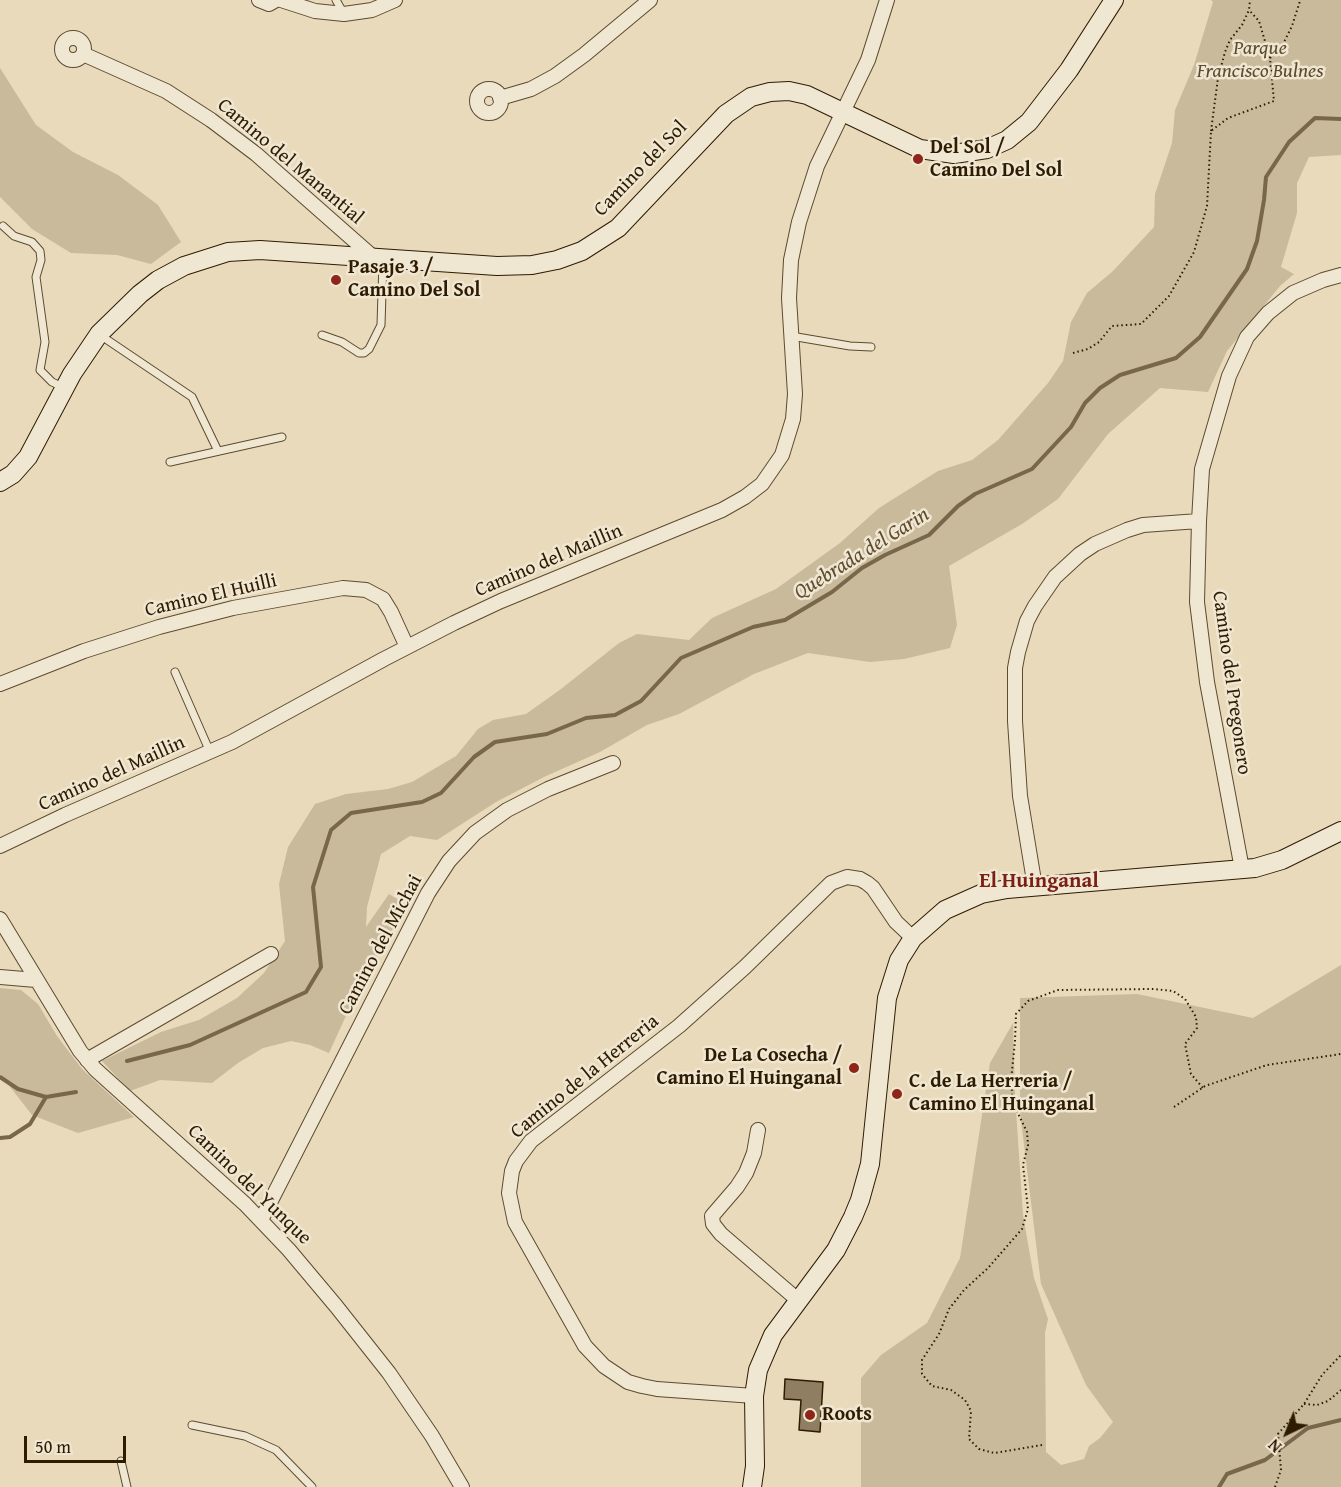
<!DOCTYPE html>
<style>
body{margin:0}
#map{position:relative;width:1341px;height:1487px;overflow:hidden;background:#e8dabb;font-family:"Gentium Book Plus",serif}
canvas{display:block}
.north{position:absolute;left:1257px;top:1403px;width:60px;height:60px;-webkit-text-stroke:4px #f0e7d3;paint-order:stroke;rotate:223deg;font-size:16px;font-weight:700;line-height:24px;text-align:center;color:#2e1b00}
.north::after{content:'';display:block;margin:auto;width:21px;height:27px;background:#2e1b00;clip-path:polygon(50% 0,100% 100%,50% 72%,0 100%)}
.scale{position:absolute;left:24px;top:1436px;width:102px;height:27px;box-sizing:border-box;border:3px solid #2e1b00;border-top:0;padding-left:8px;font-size:18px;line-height:21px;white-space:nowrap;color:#2e1b00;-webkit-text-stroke:4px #f0e7d3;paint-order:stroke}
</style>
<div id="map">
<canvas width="1341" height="1487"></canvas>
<div class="north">N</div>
<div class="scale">50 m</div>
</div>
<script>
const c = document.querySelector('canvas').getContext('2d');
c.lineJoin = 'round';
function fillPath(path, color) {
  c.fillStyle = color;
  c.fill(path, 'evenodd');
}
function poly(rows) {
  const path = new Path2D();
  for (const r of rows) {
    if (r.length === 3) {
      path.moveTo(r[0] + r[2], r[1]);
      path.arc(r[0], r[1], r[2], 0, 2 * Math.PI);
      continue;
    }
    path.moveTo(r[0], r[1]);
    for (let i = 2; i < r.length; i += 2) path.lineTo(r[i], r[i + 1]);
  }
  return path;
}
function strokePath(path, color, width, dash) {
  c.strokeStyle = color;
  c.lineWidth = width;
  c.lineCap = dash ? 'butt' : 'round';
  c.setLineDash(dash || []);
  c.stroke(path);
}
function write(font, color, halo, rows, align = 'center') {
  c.font = font + ' "Gentium Book Plus",serif';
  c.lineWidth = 5;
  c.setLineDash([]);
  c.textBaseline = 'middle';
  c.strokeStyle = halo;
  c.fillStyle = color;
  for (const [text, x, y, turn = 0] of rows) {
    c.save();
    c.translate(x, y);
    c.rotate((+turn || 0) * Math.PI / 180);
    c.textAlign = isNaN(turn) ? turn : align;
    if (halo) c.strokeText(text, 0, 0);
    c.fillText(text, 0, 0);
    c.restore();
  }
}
fillPath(poly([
 [1211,0,1341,0,1341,155,1309,157,1297,183,1297,213,1281,267,1294,274,1280,286,1227,351,1208,392,1160,388,1108,434,1058,499,1022,524,949,566,957,625,950,648,904,659,870,662,808,653,754,674,679,714,647,725,600,752,544,777,496,802,437,840,410,836,381,854,367,907,366,927,389,894,407,905,366,976,360,972,355,996,329,1053,310,1045,291,1041,263,1048,238,1063,212,1083,160,1080,130,1091,102,1061,161,1032,199,1020,237,998,264,973,285,941,279,884,288,847,315,804,346,794,388,789,412,782,456,756,478,729,493,720,526,714,561,689,619,643,637,634,689,640,712,618,776,589,840,543,879,508,938,471,972,460,998,440,1048,383,1063,361,1071,322,1087,293,1113,271,1154,227,1155,194,1172,143,1175,110,1194,65,1213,2],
 [0,68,36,125,73,152,118,175,158,205,181,242,151,264,117,255,71,253,32,229,0,197],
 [1341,965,1341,1487,861,1487,861,1378,881,1355,927,1323,960,1258,990,1063,1013,1023,1015,1095,1023,1215,1034,1278,1048,1319,1045,1333,1046,1452,1061,1465,1084,1459,1089,1446,1100,1438,1113,1422,1086,1385,1041,1284,1020,1112,1020,998,1137,994,1253,1018],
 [0,988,21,990,38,1004,57,1036,82,1069,134,1117,78,1133,32,1115,0,1074]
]), '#c8ba9b');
strokePath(poly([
 [127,1061,190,1045,306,992,321,967,313,887,331,830,351,813,422,802,441,793,474,757,495,742,547,734,586,718,615,715,641,701,681,658,753,627,785,620,832,592,862,568,885,555,929,535,958,506,975,494,1032,469,1071,427,1085,403,1100,388,1120,375,1176,358,1200,337,1247,269,1257,241,1264,200,1266,177,1289,142,1315,118,1341,119],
 [0,1077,18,1089,46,1097,76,1092],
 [0,1138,10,1137,30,1124,46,1097],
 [1219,1487,1227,1474,1265,1460,1308,1428,1341,1420]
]), '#78674a', 4);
const building = poly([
 [785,1379,823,1382,820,1432,799,1430,801,1400,784,1399,785,1379]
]);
fillPath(building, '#8f7e61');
strokePath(building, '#2e1b00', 1.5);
const lane = poly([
 [336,0,344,14],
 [3,226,14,236,32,242,40,251,41,260,36,277,45,342,40,370,52,382,63,387],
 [100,335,192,397,218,451],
 [322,335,342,342,359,353,364,353,369,349,381,325,383,261],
 [791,336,850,346,871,347],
 [170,462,282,437],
 [175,672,210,752],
 [192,1425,245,1436,276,1450,312,1487],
 [121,1461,127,1487]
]);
const street = poly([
 [259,0,269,4,276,0],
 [281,0,315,11,344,14,372,10,395,0],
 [73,49,11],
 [83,54,166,91,211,120,256,154,373,257],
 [489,101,12],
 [500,98,531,89,555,76,584,55,650,0],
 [0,684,84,651,159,627,233,608,343,588,366,590,383,599,391,612,407,647],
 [0,846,65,815,232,742,384,659,454,623,501,601,722,510,745,497,762,484,782,455,793,419,795,394,789,298,791,260,799,222,817,166,868,60,887,0],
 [1242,869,1207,682,1197,602,1199,521,1202,469,1229,376,1247,337,1268,313,1293,293,1323,280,1341,275],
 [1035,887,1020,796,1015,721,1015,668,1018,652,1027,621,1035,606,1055,577,1080,554,1095,544,1127,530,1143,525,1199,521],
 [0,919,80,1051,95,1069,245,1204,289,1250,336,1306,389,1373,432,1436,462,1487],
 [0,977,36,980],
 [87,1060,271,954],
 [758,1130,754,1153,746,1173,737,1187,712,1216,713,1224,721,1234,799,1301],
 [261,1220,428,893,449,861,475,833,507,810,548,789,613,763],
 [754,1396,657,1389,642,1386,628,1382,604,1366,585,1346,515,1222,509,1193,512,1171,516,1161,531,1141,679,1026,745,967,831,883,847,877,860,879,867,883,873,888,896,922,913,938]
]);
const secondary = poly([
 [0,482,13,474,28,457,72,374,99,334,140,294,158,280,184,266,228,252,260,250,497,266,532,265,557,260,582,251,618,228,726,114,751,97,770,92,789,91,807,95,920,149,954,154,987,149,1007,140,1029,122,1069,70,1114,0],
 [752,1487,755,1466,754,1396,758,1370,773,1335,836,1250,853,1217,860,1200,870,1164,887,998,899,960,913,938,945,910,981,894,1007,889,1255,868,1282,860,1341,831]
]);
strokePath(lane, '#5c4b2f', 9);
strokePath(street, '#5c4b2f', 16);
strokePath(secondary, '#2e1b00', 20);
strokePath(poly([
 [1270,58,1282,46,1292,26,1300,1],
 [1211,131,1218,78,1225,52,1230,40,1242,25,1249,10,1250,0],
 [1073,353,1088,349,1099,342,1112,326,1141,324,1169,296,1194,252,1207,206,1211,131,1228,118,1274,101,1270,58,1259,21,1249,10],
 [1174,1107,1205,1086,1267,1065,1341,1054],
 [1304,1404,1317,1405,1328,1401,1341,1390],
 [1042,1445,994,1453,979,1449,969,1439,971,1411,965,1400,951,1390,932,1386,922,1374,922,1360,939,1334,949,1309,964,1290,988,1268,1022,1229,1028,1209,1023,1165,1028,1145,1027,1132,1013,1103,1011,1081,1015,1041,1016,1014,1028,1001,1058,990,1154,989,1173,991,1185,999,1196,1017,1197,1028,1185,1044,1191,1074,1203,1088],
 [1275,1487,1281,1470,1278,1434,1304,1404,1322,1375,1341,1355]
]), '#2e1b00', 2, [1.5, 3]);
strokePath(lane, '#f0e7d3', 7);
strokePath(street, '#f0e7d3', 14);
strokePath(secondary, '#f0e7d3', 18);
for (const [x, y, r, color] of [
 [918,159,6,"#8f2418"],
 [336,280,6,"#8f2418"],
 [854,1068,6,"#8f2418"],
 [897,1094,6,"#8f2418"],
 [810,1415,6,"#8f2418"]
]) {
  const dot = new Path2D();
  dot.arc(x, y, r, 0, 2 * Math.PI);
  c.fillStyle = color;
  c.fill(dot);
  strokePath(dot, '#f0e7d3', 2);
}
write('italic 20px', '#5c4b2e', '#f0e7d3', [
 ["Parque",1260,49],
 ["Francisco Bulnes",1260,72]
]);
write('bold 20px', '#2e1b00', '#f0e7d3', [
 ["Del Sol /",930,148],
 ["Camino Del Sol",930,171],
 ["Pasaje 3 /",348,268],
 ["Camino Del Sol",348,291],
 ["De La Cosecha /",842,1056,"right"],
 ["Camino El Huinganal",842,1079,"right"],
 ["C. de La Herreria /",909,1082],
 ["Camino El Huinganal",909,1105],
 ["Roots",822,1415]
], 'left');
write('20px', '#2e1b00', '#f0e7d3', [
 ["Camino del Manantial",290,162,40],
 ["Camino del Sol",641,169,-46],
 ["Camino del Maillin",549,561,-23],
 ["Camino El Huilli",211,596,-13],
 ["Camino del Pregonero",1231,683,82],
 ["Camino del Maillin",112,774,-24],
 ["Camino del Michai",381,945,-62],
 ["Camino de la Herreria",585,1077,-39],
 ["Camino del Yunque",249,1185,44]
]);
write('italic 21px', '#5f4d31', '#f0e7d3', [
 ["Quebrada del Garin",862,554,-32]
]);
write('bold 21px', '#7a1f14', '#f0e7d3', [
 ["El Huinganal",1039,882]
]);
</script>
